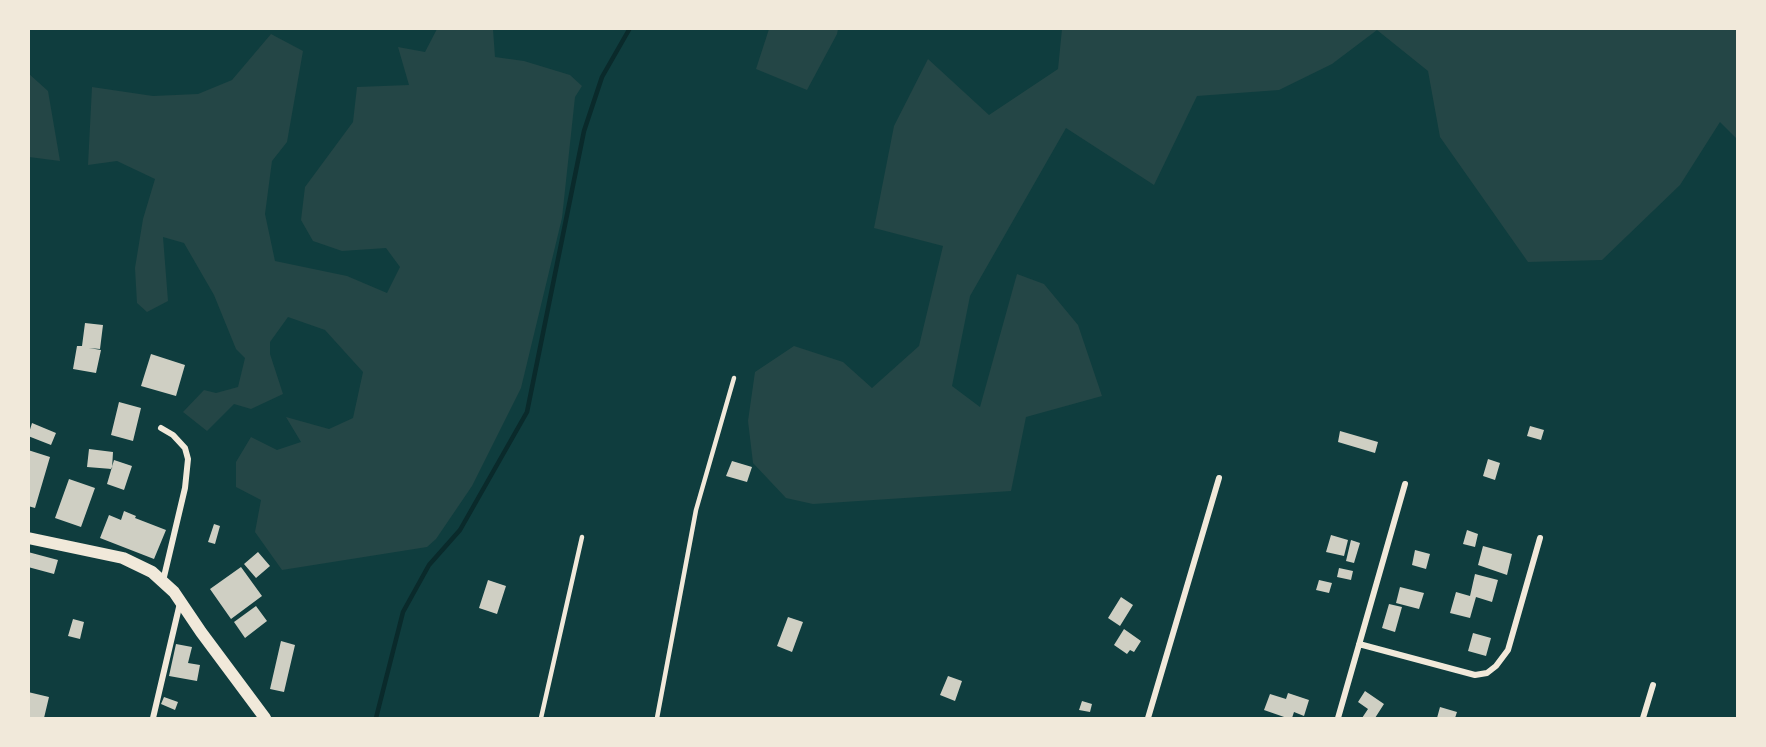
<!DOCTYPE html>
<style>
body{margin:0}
#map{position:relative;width:1766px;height:747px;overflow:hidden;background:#0f3d3e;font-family:Spectral,serif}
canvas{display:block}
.frame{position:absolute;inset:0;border:30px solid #f1e9da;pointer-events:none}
</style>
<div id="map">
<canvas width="1766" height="747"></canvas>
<div class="frame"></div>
</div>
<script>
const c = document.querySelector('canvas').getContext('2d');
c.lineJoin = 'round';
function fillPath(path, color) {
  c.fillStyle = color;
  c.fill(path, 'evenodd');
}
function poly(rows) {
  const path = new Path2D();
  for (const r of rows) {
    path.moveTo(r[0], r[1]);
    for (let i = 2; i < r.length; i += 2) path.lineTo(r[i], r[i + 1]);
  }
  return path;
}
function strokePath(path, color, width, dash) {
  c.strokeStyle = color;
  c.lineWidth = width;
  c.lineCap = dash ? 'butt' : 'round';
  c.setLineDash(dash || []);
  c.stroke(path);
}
fillPath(poly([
 [437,29,493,29,495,57,524,61,570,75,582,86,575,97,562,218,521,388,472,486,436,539,427,547,282,570,255,532,261,500,236,487,236,462,251,437,277,450,301,442,286,417,329,429,353,418,363,372,325,330,288,317,270,342,270,354,283,394,251,409,234,404,207,431,183,412,204,390,216,393,238,387,245,358,236,349,214,295,184,243,163,237,168,301,147,312,137,303,135,268,143,219,155,179,117,161,88,165,92,87,153,96,198,94,232,80,271,34,303,51,287,142,272,161,265,214,275,261,347,276,387,293,400,267,386,248,342,251,313,241,301,220,305,187,353,122,357,87,409,85,398,47,425,52],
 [769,29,838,29,837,34,807,90,756,69],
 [1062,29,1737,29,1737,139,1720,122,1680,185,1602,260,1528,262,1440,137,1428,71,1377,30,1332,64,1279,90,1197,96,1154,185,1066,128,970,296,952,386,980,407,1017,274,1044,284,1078,325,1102,396,1026,417,1011,491,813,504,786,498,753,463,748,421,755,372,794,346,843,362,872,388,919,346,943,246,874,228,894,126,928,59,989,115,1058,69],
 [28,73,48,91,60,161,29,157]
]), '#244646');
strokePath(poly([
 [376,718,403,612,429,565,460,530,527,412,584,131,602,77,630,28]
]), '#0a2a2b', 4.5);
fillPath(poly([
 [85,323,103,325,100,349,89,348,101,350,96,373,73,369,77,346,82,346],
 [151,354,185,365,176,396,141,386],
 [119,402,141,408,133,441,111,435],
 [32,423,56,433,51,445,28,436],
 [1530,426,1544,430,1541,440,1527,436],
 [1340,431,1378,442,1375,453,1338,442],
 [89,449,113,452,112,469,87,467],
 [28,450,50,457,35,508,28,506],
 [1488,459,1500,463,1495,480,1483,476],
 [114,460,132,466,124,490,107,484],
 [732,461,752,467,747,482,726,476],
 [69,479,95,488,81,527,55,518],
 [124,511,136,516,135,518,166,530,154,559,100,538,109,515,121,520],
 [214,524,220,526,215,544,208,542],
 [1467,530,1478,534,1475,547,1463,544],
 [1331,535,1348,540,1344,556,1326,552],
 [1351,540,1360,543,1354,563,1346,561],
 [1483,546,1512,554,1507,575,1478,565],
 [1415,550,1430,554,1426,569,1412,565],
 [28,552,58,560,54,574,28,567],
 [258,552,270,566,256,578,244,564],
 [241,567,262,596,231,619,210,589],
 [1339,568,1353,571,1351,580,1337,577],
 [1475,574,1498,580,1492,602,1476,597,1470,618,1450,613,1456,592,1470,596],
 [488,580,506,586,497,614,479,608],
 [1319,580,1332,583,1329,593,1316,590],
 [1400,587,1424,593,1419,609,1396,603],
 [1121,597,1133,605,1120,626,1108,618],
 [1389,604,1402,607,1395,632,1382,628],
 [256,606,267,621,245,638,234,622],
 [788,617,803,622,792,652,777,646],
 [73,619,84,622,80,639,68,636],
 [1124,629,1141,641,1134,652,1130,650,1127,654,1114,645],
 [1473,633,1491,638,1486,656,1468,651],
 [281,641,295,645,284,692,270,689],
 [176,644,192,647,188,663,200,665,197,681,169,676],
 [948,676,962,681,955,701,940,695],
 [1365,691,1384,704,1375,718,1362,718,1368,709,1358,702],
 [28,692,49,697,44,718,28,718],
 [1288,693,1309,700,1304,716,1294,712,1292,718,1287,718,1264,710,1270,694,1286,699],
 [164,697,178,702,175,710,161,704],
 [1082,701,1092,704,1090,712,1079,710],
 [1440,707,1457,712,1455,718,1437,718]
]), '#cfcfc3');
strokePath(poly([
 [541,718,582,537],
 [657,718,696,510,734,378]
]), '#f1e9da', 4.5);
strokePath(poly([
 [161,428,173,435,185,448,188,459,185,488,163,581],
 [1359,644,1475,675,1487,673,1496,666,1508,650,1540,538],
 [153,718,180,603],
 [1148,718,1219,478],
 [1338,718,1405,484],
 [1643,718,1653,685]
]), '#f1e9da', 6);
strokePath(poly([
 [28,538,123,558,152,572,174,592,201,632,265,718]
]), '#f1e9da', 12);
</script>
